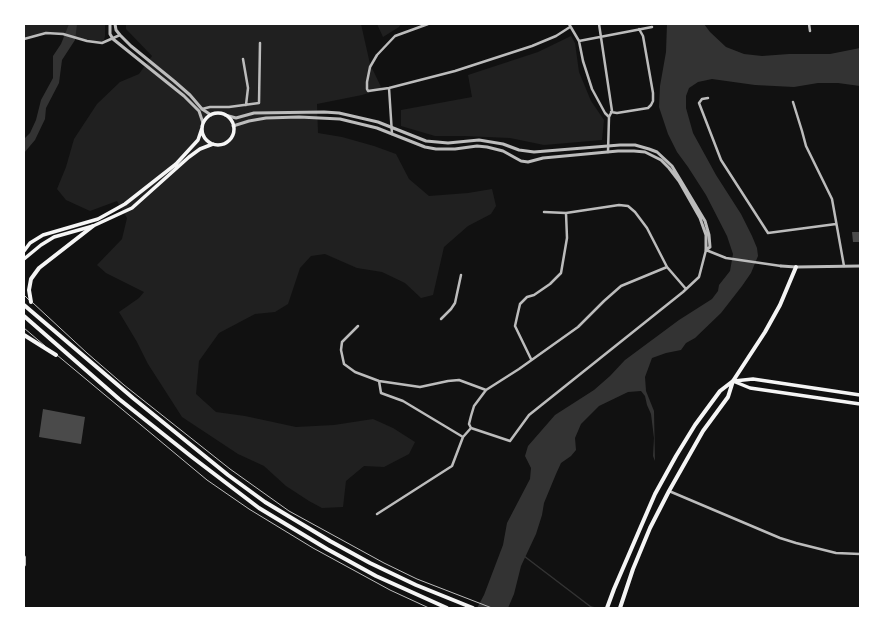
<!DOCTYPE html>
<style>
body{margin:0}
#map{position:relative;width:884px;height:632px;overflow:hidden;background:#111;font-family:"Public Sans",sans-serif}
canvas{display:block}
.frame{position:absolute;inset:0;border:25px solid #fff;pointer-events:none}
</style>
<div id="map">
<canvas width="884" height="632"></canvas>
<div class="frame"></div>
</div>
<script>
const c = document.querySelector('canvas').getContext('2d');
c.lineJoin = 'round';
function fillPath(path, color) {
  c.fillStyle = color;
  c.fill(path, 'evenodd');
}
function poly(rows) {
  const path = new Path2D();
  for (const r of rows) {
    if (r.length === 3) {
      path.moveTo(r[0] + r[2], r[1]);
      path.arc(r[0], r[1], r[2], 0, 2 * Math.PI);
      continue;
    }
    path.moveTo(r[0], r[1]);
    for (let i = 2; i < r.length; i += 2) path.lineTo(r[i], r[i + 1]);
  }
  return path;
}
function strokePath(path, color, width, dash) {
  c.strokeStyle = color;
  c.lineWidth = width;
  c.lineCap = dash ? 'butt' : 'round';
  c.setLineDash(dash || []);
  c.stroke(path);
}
fillPath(poly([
 [24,24,105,24,105,36,104,40,99,43,52,32,24,39],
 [126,24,361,24,370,64,382,89,362,95,317,104,318,133,342,137,374,146,396,154,409,179,429,196,468,193,492,189,496,206,491,214,468,226,444,247,433,295,421,298,405,283,382,272,357,268,325,254,311,256,300,268,288,304,275,312,255,314,219,333,199,361,196,394,216,412,245,416,296,427,334,425,373,419,393,428,415,442,409,454,384,467,364,466,346,481,343,507,322,508,309,501,286,486,264,466,238,454,182,417,148,364,137,342,119,312,139,298,144,292,106,273,97,265,122,239,127,218,117,201,90,211,66,200,57,189,66,167,74,139,97,104,120,82,139,74,152,56,126,29],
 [377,24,401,24,399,27,383,37],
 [571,36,575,43,579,72,591,101,604,120,602,140,544,145,510,138,464,136,435,136,401,126,401,110,472,97,468,75,538,52]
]), '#202020');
fillPath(poly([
 [69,24,77,24,75,40,62,60,59,83,46,108,45,119,35,140,24,153,24,139,30,133,36,120,41,100,53,78,53,56,61,44],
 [667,24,704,24,710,32,726,47,744,54,762,56,789,54,830,54,860,48,860,86,838,83,818,83,794,87,755,85,712,79,698,82,689,88,686,96,686,108,693,133,716,175,741,214,752,236,757,248,758,256,751,273,742,286,721,313,695,338,686,343,681,350,666,353,652,358,645,377,646,391,654,411,655,461,653,456,654,438,651,414,647,405,645,396,641,391,628,392,599,406,581,424,575,438,576,450,571,456,561,463,556,474,544,503,542,515,536,534,521,566,514,594,508,608,477,608,484,595,503,545,507,523,530,479,531,468,525,456,528,446,555,415,594,390,610,376,625,360,679,320,712,299,718,291,719,285,730,271,733,254,727,236,706,195,688,167,677,152,668,134,659,107,660,86,666,52]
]), '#333');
strokePath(poly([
 [524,556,591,607,595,608]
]), '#333', 1.5);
fillPath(poly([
 [852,232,860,232,860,242,853,242],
 [43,409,85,417,81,444,39,437]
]), '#4a4a4a');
strokePath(poly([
 [24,295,29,300],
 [33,303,87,353,124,385,230,469,289,511,384,563,417,579,492,608],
 [24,328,45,346],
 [57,355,207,480,249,509,313,548,390,590,429,608]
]), '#bcbcbc', 1);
strokePath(poly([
 [428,24,395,36,377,55,370,67,367,82,367,89,368,91,389,88,455,71,532,46,556,36,570,27],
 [569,24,579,41,583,61,592,89,605,113,609,117,608,152],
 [599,24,612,111,609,117],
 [809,24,810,31],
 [24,39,46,33,63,34,87,41,102,43,120,35],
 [579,41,652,27],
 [243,59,248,88,246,105],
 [389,88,392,134],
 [708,98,702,99,699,103,721,160,768,233,836,224],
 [793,102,802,131,806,146,832,199,844,266],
 [202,109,210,107,229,107,259,103,260,43],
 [611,112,617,113,648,108,651,105,653,101,653,93,643,36,639,29],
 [544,212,566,213,619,205,628,206,635,212,647,228,667,267,686,289],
 [441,319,451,309,455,303,461,275],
 [358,326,342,342,341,350,344,364,355,372,379,381,420,387,448,381,459,380,486,390],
 [531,359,515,326,517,317,520,304,527,297,534,295,550,284,561,273,567,238,566,213],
 [379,381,381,393,403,401,463,437],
 [471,428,510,441,529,415,683,292,699,277,706,250,726,258,781,266],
 [669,491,780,538,796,543,836,553,860,554],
 [377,514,452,466,463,437,471,428,469,424,471,416,474,406,486,390,519,369,578,327,604,301,621,286,667,267]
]), '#bcbcbc', 2.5);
strokePath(poly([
 [110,24,110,34,113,39,184,96,199,111,203,123],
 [115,24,116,30,120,35,131,46,174,81,190,95,202,109,211,115],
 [225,115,236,118,254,113,324,112,339,113,378,122,426,141,448,143,479,140,503,144,519,150,534,152,620,145,635,145,649,149,657,152,672,166,705,221,709,235,710,247,706,250],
 [233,126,249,121,266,118,299,117,340,119,377,128,425,147,436,149,455,149,477,146,487,147,503,151,521,161,528,162,543,158,618,151,634,151,645,152,661,160,669,168,679,181,700,218,706,235,706,250],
 [781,266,796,267,860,266]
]), '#bcbcbc', 3);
strokePath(poly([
 [218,129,16],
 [24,251,30,243,43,235,98,219,125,204,176,164,198,140,202,128],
 [24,259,41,245,54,237,93,226,132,208,189,157,200,149,213,144],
 [733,381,750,388,860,404],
 [734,381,753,379,860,395],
 [24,557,24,565]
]), '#f5f5f5', 3.5);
strokePath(poly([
 [607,608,614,589,639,531,655,494,676,456,695,425,720,391,733,381,765,332,780,305,796,267],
 [620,608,633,569,650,528,669,491,703,431,728,397,733,381]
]), '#f5f5f5', 4);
strokePath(poly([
 [31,302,29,290,31,279,39,268,93,226],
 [24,305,133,398,228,475,265,502,330,541,370,563,416,585,473,608],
 [24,316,119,399,192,457,259,508,327,549,376,576,447,608],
 [24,335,56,355]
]), '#f5f5f5', 4);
</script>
